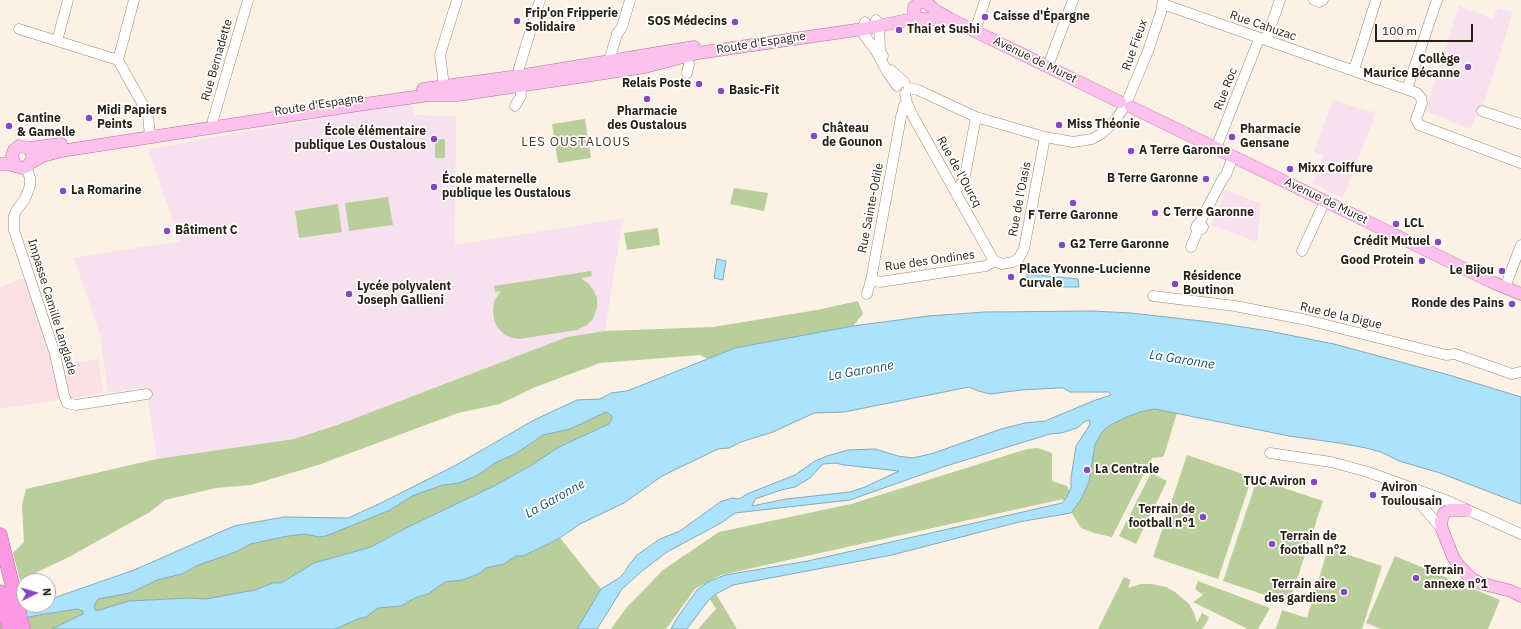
<!DOCTYPE html>
<meta charset="utf-8">
<style>
body{margin:0}
#map{position:relative;width:1521px;height:629px;overflow:hidden;background:#fbf1e5;font-family:"IBM Plex Sans",sans-serif}
canvas{display:block}
.north{position:absolute;left:16px;top:573px;width:40px;height:40px;box-sizing:border-box;background:#fff;border:1px solid #aaa6a2;border-radius:50%;rotate:85deg;font-size:11px;font-weight:700;line-height:16px;text-align:center;color:#2a2116}
.north::after{content:'';display:block;margin:auto;width:14px;height:18px;background:#8549bf;clip-path:polygon(50% 0,100% 100%,50% 72%,0 100%)}
.scale{position:absolute;left:1375px;top:24px;width:98px;height:18px;box-sizing:border-box;border:2px solid #2a2116;border-top:0;padding-left:5px;font-size:12px;line-height:14px;white-space:nowrap;color:#2a2116;-webkit-text-stroke:3px #fff;paint-order:stroke}
</style>
<div id="map">
<canvas width="1521" height="629"></canvas>
<div class="north">N</div>
<div class="scale">100 m</div>
</div>
<script>
const c = document.querySelector('canvas').getContext('2d');
c.lineJoin = 'round';
function fillPath(path, color) {
  c.fillStyle = color;
  c.fill(path, 'evenodd');
}
function poly(rows) {
  const path = new Path2D();
  for (const r of rows) {
    path.moveTo(r[0], r[1]);
    for (let i = 2; i < r.length; i += 2) path.lineTo(r[i], r[i + 1]);
  }
  return path;
}
function strokePath(path, color, width, dash) {
  c.strokeStyle = color;
  c.lineWidth = width;
  c.lineCap = dash ? 'butt' : 'round';
  c.setLineDash(dash || []);
  c.stroke(path);
}
function write(font, color, halo, rows, align = 'center') {
  c.font = font + ' "IBM Plex Sans",sans-serif';
  c.lineWidth = 3.5;
  c.setLineDash([]);
  c.textBaseline = 'middle';
  c.strokeStyle = halo;
  c.fillStyle = color;
  for (const [text, x, y, turn = 0] of rows) {
    c.save();
    c.translate(x, y);
    c.rotate((+turn || 0) * Math.PI / 180);
    c.textAlign = isNaN(turn) ? turn : align;
    if (halo) c.strokeText(text, 0, 0);
    c.fillText(text, 0, 0);
    c.restore();
  }
}
fillPath(poly([
 [32,275,62,364,98,359,104,393,0,409,0,287]
]), '#fbe1e7');
fillPath(poly([
 [1459,6,1493,19,1497,9,1498,10,1499,8,1513,12,1493,76,1482,109,1477,112,1471,129,1425,111],
 [1333,100,1376,113,1343,198,1312,183,1323,155,1314,152],
 [412,102,414,115,456,116,455,245,625,218,621,229,605,331,567,337,340,424,294,439,157,459,146,387,108,393,100,335,74,258,180,241,148,149],
 [1224,189,1261,204,1257,242,1211,225,1225,194,1222,192]
]), '#f7e1ef');
fillPath(poly([
 [585,119,591,158,558,163,552,124],
 [435,139,445,139,445,158,435,158],
 [734,188,768,193,764,211,730,204],
 [388,197,393,225,349,231,345,203],
 [338,204,342,232,299,238,295,211],
 [658,228,660,245,627,250,624,233],
 [591,271,592,276,581,278,588,283,594,291,597,298,597,307,593,319,587,325,577,330,520,339,512,338,505,335,497,327,494,320,493,310,494,301,501,291,495,292,494,286],
 [858,301,863,314,853,326,735,348,708,359,700,355,600,363,533,388,500,404,458,413,318,465,251,485,216,488,165,500,150,512,67,558,20,580,13,553,24,542,22,505,26,489,157,459,294,439,340,424,567,337,605,331,713,327,817,310],
 [1155,409,1177,413,1165,452,1163,457,1152,458,1112,537,1094,533,1081,528,1063,499,721,575,695,589,666,629,611,629,627,607,663,570,719,532,851,504,1027,449,1038,448,1052,453,1052,481,1067,486,1077,505,1089,482,1095,445,1101,433,1110,425,1129,416,1143,411],
 [606,412,611,415,612,418,609,424,559,447,530,466,494,486,406,528,371,547,314,563,281,583,273,583,255,590,206,599,190,598,129,601,96,611,94,606,98,599,130,593,157,580,182,574,196,566,238,551,250,544,288,536,304,534,319,537,326,536,390,510,412,496,443,485,459,483,478,475,495,463,515,454,543,435,570,429],
 [1187,455,1252,477,1218,579,1153,557],
 [1151,473,1167,481,1136,544,1119,536],
 [1257,479,1323,501,1289,603,1223,581],
 [560,538,601,589,577,629,335,629,358,619,366,617,378,608,401,606,415,598,428,594,445,582,480,573,486,568,504,564,516,556,523,556,538,549],
 [1328,548,1382,566,1362,629,1276,629,1282,610,1307,618],
 [1395,556,1500,600,1488,629,1381,629,1366,623],
 [1124,577,1131,580,1128,588,1141,584,1151,584,1166,587,1175,592,1189,604,1194,613,1197,623,1202,613,1209,617,1205,625,1202,629,1098,629],
 [1198,581,1270,608,1258,629,1248,629,1193,602,1203,595,1195,589],
 [716,594,737,629,698,629,716,609,710,599],
 [78,609,83,611,83,614,52,629,0,629,0,626,33,616]
]), '#b9ce9a');
const water = poly([
 [717,259,726,261,723,280,714,278,717,259],
 [1027,274,1078,279,1079,287,1027,287,1027,274],
 [1093,311,1131,313,1210,322,1269,331,1334,344,1449,375,1521,397,1521,504,1440,473,1399,461,1381,452,1366,448,1339,443,1289,436,1155,409,1143,411,1129,416,1110,425,1101,433,1095,445,1089,482,1081,499,1071,513,1019,522,892,555,733,585,716,594,710,599,704,606,687,629,671,629,677,618,697,590,708,582,725,575,808,561,1062,503,1067,497,1071,488,1071,478,1076,446,1089,426,1090,423,1089,420,1084,422,1077,428,1061,433,1050,434,946,466,850,500,735,513,721,523,667,552,642,571,622,589,597,629,577,629,601,589,619,578,625,572,628,566,637,555,660,539,680,531,720,502,732,498,739,499,747,494,795,475,815,461,827,456,848,450,875,449,898,456,913,458,934,453,1001,429,1025,423,1045,421,1093,401,1111,395,1109,392,1070,392,1063,388,1058,388,1021,390,991,394,978,391,969,387,844,412,814,413,773,432,741,442,729,448,718,449,662,476,624,503,580,524,560,538,538,549,523,556,516,556,504,564,486,568,480,573,463,580,445,582,428,594,415,598,401,606,378,608,366,617,358,619,335,629,52,629,83,614,83,611,77,609,33,616,0,626,0,615,32,605,48,605,48,600,134,570,234,526,284,517,348,518,381,503,456,465,534,420,577,400,600,399,611,393,627,391,735,348,853,326,928,316,985,312,1093,311],
 [606,412,611,415,612,418,609,424,559,447,530,466,494,486,406,528,371,547,314,563,281,583,273,583,255,590,206,599,190,598,129,601,96,611,94,606,98,599,130,593,157,580,182,574,196,566,238,551,250,544,288,536,304,534,319,537,326,536,390,510,412,496,443,485,459,483,478,475,495,463,515,454,543,435,570,429,606,412],
 [836,463,844,465,899,471,865,487,850,492,786,499,752,506,755,499,781,490,795,487,810,478,823,464,836,463]
]);
fillPath(water, '#ace3fc');
strokePath(water, '#85a9b7', 1);
const minor = poly([
 [134,0,118,60,148,114,150,137],
 [1314,0,1319,2,1323,0],
 [1163,4,1417,93,1421,98,1422,103,1416,119,1419,125,1521,163],
 [876,20,879,25,880,50,883,56],
 [865,22,863,29,864,35,876,51,888,73,897,86],
 [19,29,118,60],
 [975,31,985,0],
 [1266,40,1280,0],
 [57,41,68,0],
 [1048,66,1073,0],
 [607,68,617,34,622,27,630,0],
 [891,70,904,82],
 [1354,70,1376,0],
 [687,73,689,64],
 [444,86,440,55,457,0],
 [909,88,918,90,976,117,1045,137,1073,142,1092,139,1101,134,1114,122,1123,109],
 [1407,89,1437,0],
 [905,94,907,103,914,118,994,261],
 [1128,99,1148,51,1161,12,1163,0],
 [515,106,521,96,519,68,540,0],
 [1482,111,1521,124],
 [214,127,213,120,248,0],
 [1216,148,1259,39],
 [26,167,30,178,30,186,25,199,16,211,14,216,14,230,55,354,64,395,67,403,76,405,147,394],
 [955,191,964,181,976,117],
 [1198,230,1196,228,1197,225,1199,224,1223,178,1226,175,1233,156],
 [1191,247,1198,230,1202,229,1203,227],
 [1302,251,1325,201],
 [994,261,1002,264,1013,262,1019,258,1024,249,1045,137],
 [871,280,880,282,986,266,994,261],
 [1505,287,1521,245],
 [867,294,871,280,901,117,904,106,907,103],
 [1153,296,1235,306,1307,320,1446,355,1455,354,1512,374,1520,372],
 [1270,453,1331,462,1368,472,1448,501,1521,534],
 [1397,483,1422,506,1442,529]
]);
const major = poly([
 [950,19,919,19,914,13,914,7,919,3,926,2,936,11,950,19,1120,102],
 [423,89,519,76,694,47],
 [1131,107,1494,283,1521,294],
 [29,148,61,144],
 [32,162,43,156,61,151,358,105,429,95,458,95,645,67,698,53,863,29,918,18],
 [0,164,9,164,22,168,28,166,33,158,31,151,29,148,19,146,14,150,12,156,15,165],
 [1466,510,1450,510,1444,513,1441,522,1442,529,1453,557,1459,566,1472,579,1480,583,1511,591,1521,596]
]);
const highway = poly([
 [0,535,23,629],
 [0,592,9,629]
]);
strokePath(minor, '#9f886e', 11);
strokePath(major, '#b26e9b', 13);
strokePath(highway, '#b26e9b', 15);
strokePath(minor, '#fff', 10);
strokePath(major, '#fdc1ee', 12);
strokePath(highway, '#fc98e3', 14);
for (const [x, y, r, color] of [
 [985,17,4,"#8549bf"],
 [517,21,4,"#8549bf"],
 [735,22,4,"#8549bf"],
 [899,30,4,"#8549bf"],
 [1468,67,4,"#8549bf"],
 [699,84,4,"#8549bf"],
 [721,91,4,"#8549bf"],
 [647,99,4,"#8549bf"],
 [89,118,4,"#8549bf"],
 [1059,125,4,"#8549bf"],
 [9,126,4,"#8549bf"],
 [814,136,4,"#8549bf"],
 [1232,137,4,"#8549bf"],
 [434,139,4,"#8549bf"],
 [1131,151,4,"#8549bf"],
 [1290,169,4,"#8549bf"],
 [1206,179,4,"#8549bf"],
 [434,187,4,"#8549bf"],
 [63,191,4,"#8549bf"],
 [1073,203,4,"#8549bf"],
 [1155,213,4,"#8549bf"],
 [1396,224,4,"#8549bf"],
 [167,231,4,"#8549bf"],
 [1438,242,4,"#8549bf"],
 [1062,245,4,"#8549bf"],
 [1422,261,4,"#8549bf"],
 [1502,271,4,"#8549bf"],
 [1011,277,4,"#8549bf"],
 [1175,284,4,"#8549bf"],
 [349,294,4,"#8549bf"],
 [1512,304,4,"#8549bf"],
 [1087,470,4,"#8549bf"],
 [1314,482,4,"#8549bf"],
 [1373,495,4,"#8549bf"],
 [1203,517,4,"#8549bf"],
 [1272,544,4,"#8549bf"],
 [1416,578,4,"#8549bf"],
 [1344,592,4,"#8549bf"]
]) {
  const dot = new Path2D();
  dot.arc(x, y, r, 0, 2 * Math.PI);
  c.fillStyle = color;
  c.fill(dot);
  strokePath(dot, '#fff', 1.5);
}
write('bold 12px', '#2a2116', '#fff', [
 ["Frip'on Fripperie",525,14],
 ["Solidaire",525,28],
 ["Caisse d'Épargne",993,17],
 ["SOS Médecins",727,22,"right"],
 ["Thai et Sushi",907,30],
 ["Collège",1460,60,"right"],
 ["Maurice Bécanne",1460,74,"right"],
 ["Relais Poste",691,84,"right"],
 ["Basic-Fit",729,91],
 ["Midi Papiers",97,111],
 ["Peints",97,125],
 ["Pharmacie",647,112,"center"],
 ["des Oustalous",647,126,"center"],
 ["Cantine",17,119],
 ["& Gamelle",17,133],
 ["Miss Théonie",1067,125],
 ["Château",822,129],
 ["de Gounon",822,143],
 ["Pharmacie",1240,130],
 ["Gensane",1240,144],
 ["École élémentaire",426,132,"right"],
 ["publique Les Oustalous",426,146,"right"],
 ["A Terre Garonne",1139,151],
 ["Mixx Coiffure",1298,169],
 ["B Terre Garonne",1198,179,"right"],
 ["École maternelle",442,180],
 ["publique les Oustalous",442,194],
 ["La Romarine",71,191],
 ["C Terre Garonne",1163,213],
 ["F Terre Garonne",1073,216,"center"],
 ["LCL",1404,224],
 ["Bâtiment C",175,231],
 ["Crédit Mutuel",1430,242,"right"],
 ["G2 Terre Garonne",1070,245],
 ["Good Protein",1414,261,"right"],
 ["Place Yvonne-Lucienne",1019,270],
 ["Curvale",1019,284],
 ["Le Bijou",1494,271,"right"],
 ["Résidence",1183,277],
 ["Boutinon",1183,291],
 ["Lycée polyvalent",357,287],
 ["Joseph Gallieni",357,301],
 ["Ronde des Pains",1504,304,"right"],
 ["La Centrale",1095,470],
 ["TUC Aviron",1306,482,"right"],
 ["Aviron",1381,488],
 ["Toulousain",1381,502],
 ["Terrain de",1195,510,"right"],
 ["football n°1",1195,524,"right"],
 ["Terrain de",1280,537],
 ["football n°2",1280,551],
 ["Terrain",1424,571],
 ["annexe n°1",1424,585],
 ["Terrain aire",1336,585,"right"],
 ["des gardiens",1336,599,"right"]
], 'left');
write('12px', '#2a2116', '#fff', [
 ["Rue Cahuzac",1263,26,19],
 ["Route d'Espagne",761,43,-9],
 ["Rue Fieux",1135,45,-70],
 ["Rue Bernadette",217,60,-74],
 ["Avenue de Muret",1035,60,26],
 ["Rue Roc",1226,89,-69],
 ["Route d'Espagne",319,105,-9],
 ["Rue de l'Ourcq",959,172,61],
 ["Rue de l'Oasis",1020,199,-79],
 ["Avenue de Muret",1326,201,26],
 ["Rue Sainte-Odile",871,208,-79],
 ["Rue des Ondines",930,261,-8],
 ["Impasse Camille Langlade",52,307,73],
 ["Rue de la Digue",1341,316,13]
]);
c.letterSpacing = '1px';
write('13px', '#4b381f', '#fff', [
 ["LES OUSTALOUS",576,142]
]);
c.letterSpacing = '0px';
write('italic 13px', '#185167', '#fff', [
 ["La Garonne",1182,360,9],
 ["La Garonne",861,371,-10],
 ["La Garonne",555,499,-29]
]);
</script>
